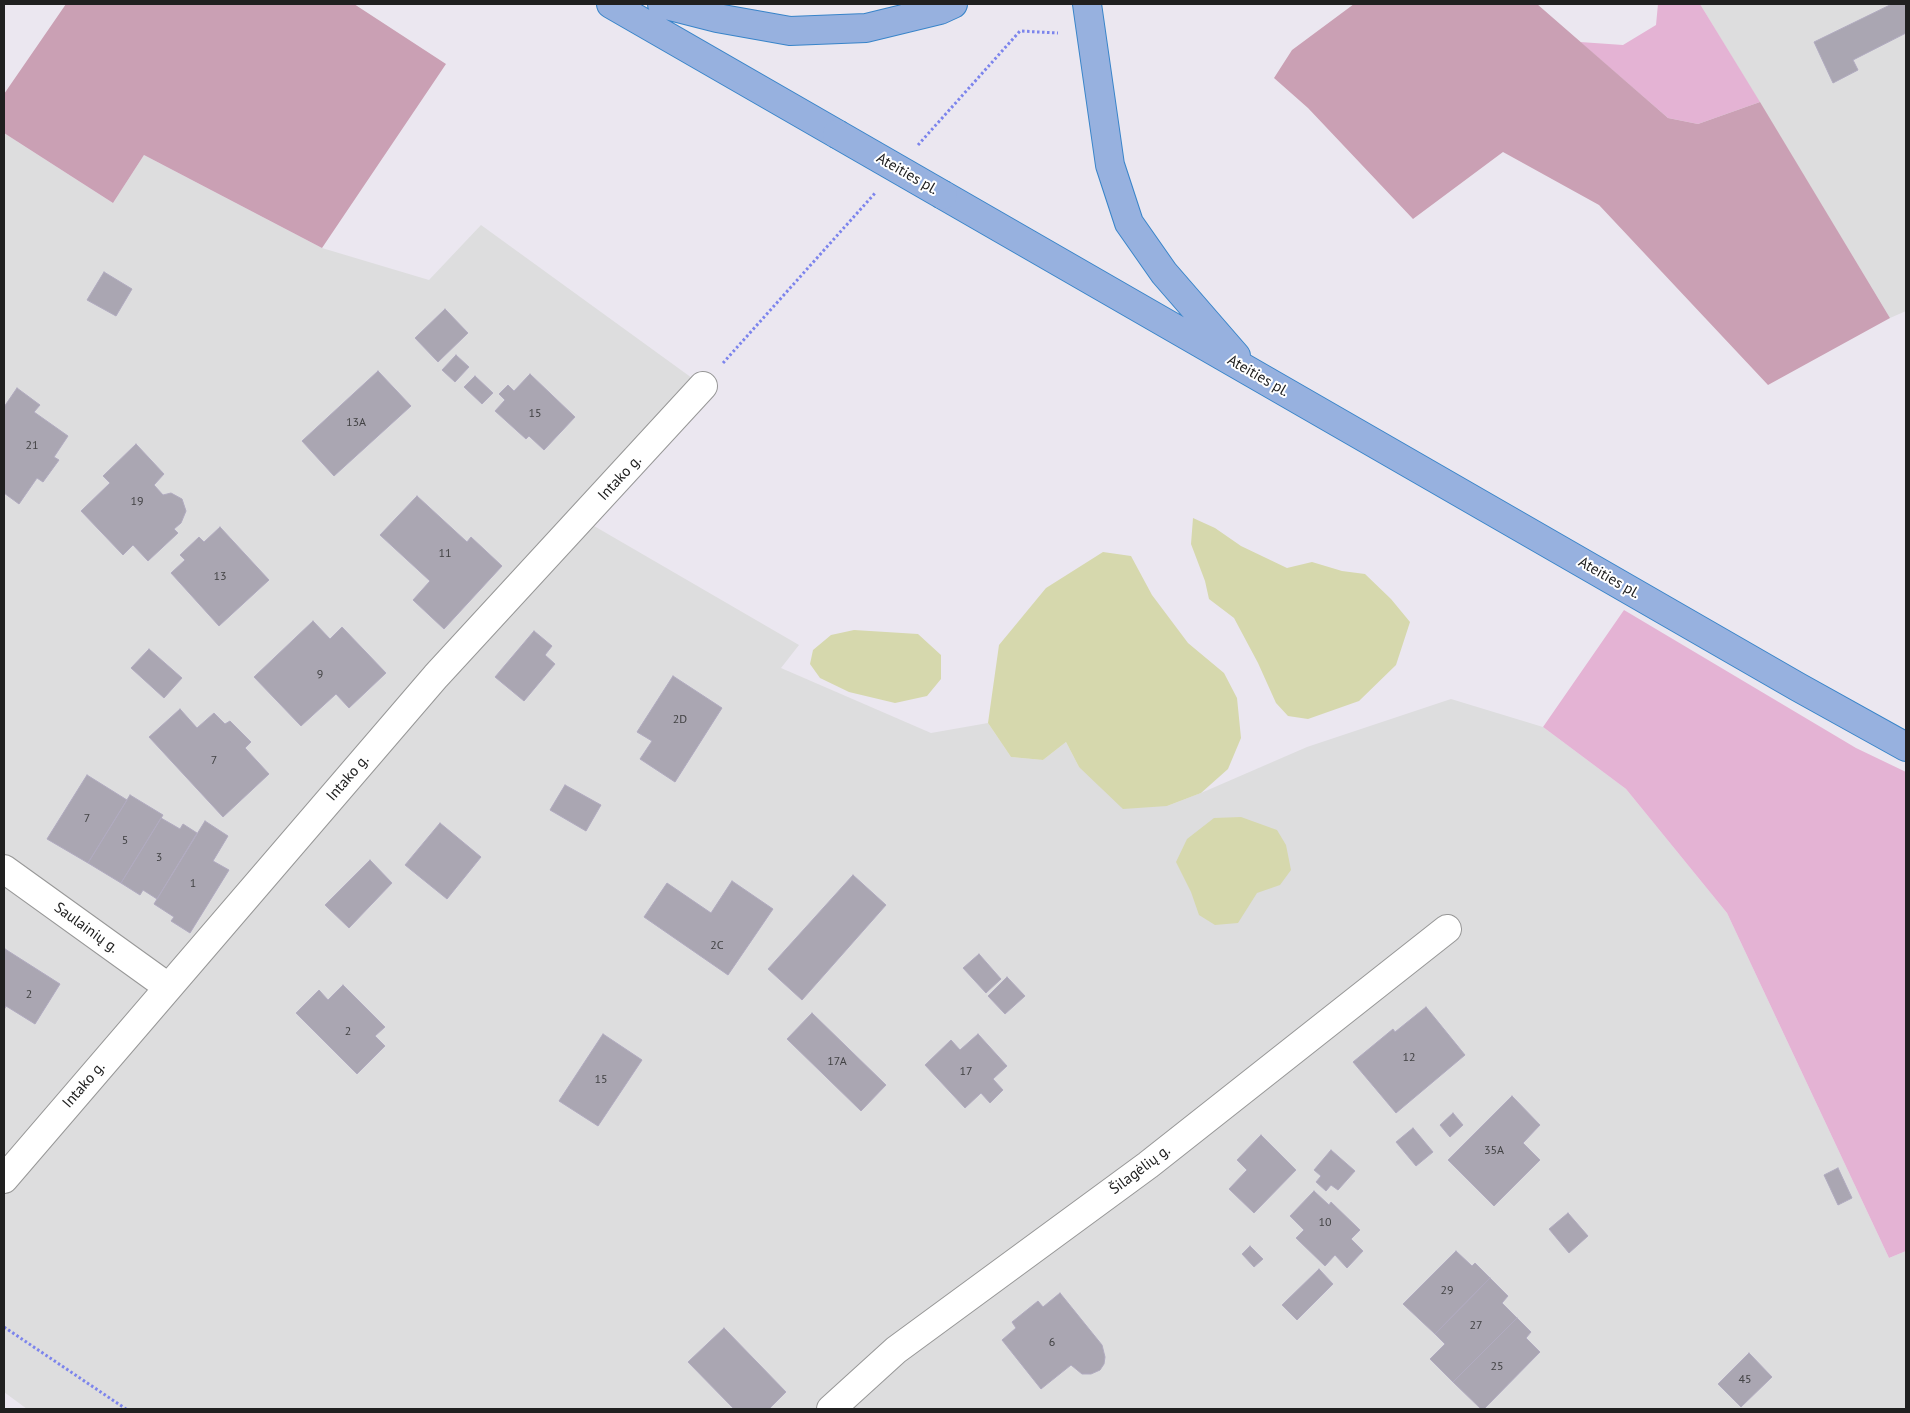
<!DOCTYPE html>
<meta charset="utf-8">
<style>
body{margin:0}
#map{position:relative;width:1910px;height:1413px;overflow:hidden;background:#ebe7f0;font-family:"PT Sans",sans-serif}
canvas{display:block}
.frame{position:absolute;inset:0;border:5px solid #202020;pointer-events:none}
</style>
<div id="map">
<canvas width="1910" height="1413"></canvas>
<div class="frame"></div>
</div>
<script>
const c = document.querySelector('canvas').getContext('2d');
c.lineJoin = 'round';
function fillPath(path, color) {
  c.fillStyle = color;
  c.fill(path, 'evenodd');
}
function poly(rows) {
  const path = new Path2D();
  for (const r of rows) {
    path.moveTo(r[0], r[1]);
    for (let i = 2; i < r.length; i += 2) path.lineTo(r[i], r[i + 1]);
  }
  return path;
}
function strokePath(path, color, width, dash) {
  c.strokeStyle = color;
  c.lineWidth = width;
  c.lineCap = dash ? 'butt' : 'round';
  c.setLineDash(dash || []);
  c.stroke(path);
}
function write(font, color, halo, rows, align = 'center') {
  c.font = font + ' "PT Sans",sans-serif';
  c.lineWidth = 4;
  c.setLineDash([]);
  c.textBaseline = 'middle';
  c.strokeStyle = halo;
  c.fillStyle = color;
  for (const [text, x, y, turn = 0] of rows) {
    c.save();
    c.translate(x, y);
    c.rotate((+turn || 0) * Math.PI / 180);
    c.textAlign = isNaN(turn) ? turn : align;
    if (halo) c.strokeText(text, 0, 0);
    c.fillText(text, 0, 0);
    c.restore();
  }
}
fillPath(poly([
 [1700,4,1906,4,1906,311,1890,318],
 [4,133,113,203,144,155,322,248,429,280,481,225,703,386,582,519,799,645,781,668,931,733,988,723,1011,757,1043,760,1066,742,1079,767,1167,806,1201,793,1307,747,1451,699,1543,727,1626,789,1727,913,1889,1258,1906,1251,1906,1409,27,1409,4,1392]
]), '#ddddde');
fillPath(poly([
 [1658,4,1700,4,1760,102,1698,124,1668,118,1580,42,1623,45,1656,25],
 [1624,610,1856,748,1906,772,1906,1251,1889,1258,1727,913,1626,789,1543,727]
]), '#e4b3d4');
fillPath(poly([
 [66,4,354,4,446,64,322,248,144,155,113,203,4,133,4,94],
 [1354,4,1537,4,1668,118,1698,124,1760,102,1890,318,1768,385,1599,205,1503,152,1413,219,1308,108,1274,78,1292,50]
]), '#caa0b4');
fillPath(poly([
 [1193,518,1215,528,1241,546,1287,568,1312,562,1342,571,1365,574,1391,599,1410,622,1396,665,1359,701,1308,719,1288,716,1276,703,1258,663,1234,618,1209,599,1205,581,1191,544],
 [1103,552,1131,556,1152,595,1188,643,1224,673,1237,698,1241,738,1228,769,1201,793,1167,806,1123,809,1079,767,1066,742,1043,760,1011,757,988,723,999,645,1046,588],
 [854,630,918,634,941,655,941,679,927,696,895,703,849,692,820,678,810,664,813,650,831,635],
 [1241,817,1277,830,1286,845,1291,870,1280,885,1257,893,1238,923,1215,925,1199,915,1191,892,1176,862,1187,839,1214,818]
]), '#d6d8ad');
const building = poly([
 [1892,4,1906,4,1906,33,1853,60,1858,70,1833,83,1814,42,1892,4],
 [104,272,132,289,116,316,87,300,104,272],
 [445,309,468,333,438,362,415,338,445,309],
 [456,355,469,367,455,382,442,370,456,355],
 [378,371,411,406,334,476,302,441,378,371],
 [530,374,575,417,544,450,529,436,526,439,495,411,505,400,499,394,508,385,514,391,530,374],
 [475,376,493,393,482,404,464,387,475,376],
 [17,388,40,405,34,412,68,436,54,457,59,460,43,482,37,478,19,504,4,493,4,407,17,388],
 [136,444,164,474,154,485,163,495,171,493,182,499,186,511,181,523,174,529,178,533,148,561,133,545,123,555,81,511,110,483,103,476,136,444],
 [417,496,467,542,471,537,502,566,444,629,413,600,430,581,380,535,417,496],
 [220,527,269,580,219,626,171,573,185,560,180,555,199,537,204,542,220,527],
 [313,621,330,639,342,627,386,673,349,708,336,694,301,726,254,677,313,621],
 [534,631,552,646,545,655,555,664,524,701,495,677,534,631],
 [149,649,182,678,164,698,131,668,149,649],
 [673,676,722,708,675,782,640,759,652,741,637,732,673,676],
 [180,709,197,728,214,713,225,724,230,721,251,742,245,748,269,774,223,817,149,737,180,709],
 [87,775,127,800,88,863,47,839,87,775],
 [565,785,601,805,586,831,550,810,565,785],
 [130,795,163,815,121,883,88,863,130,795],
 [161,818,180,829,183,824,197,833,157,899,143,890,140,895,121,883,161,818],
 [205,821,228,836,213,861,229,870,190,933,171,921,174,917,154,904,205,821],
 [440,823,481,857,447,899,405,865,440,823],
 [370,860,392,883,349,928,325,905,370,860],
 [853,875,886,905,802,1000,768,969,853,875],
 [732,881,773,909,728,975,644,917,667,883,711,913,732,881],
 [5,949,60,984,35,1024,6,1006,4,1010,4,952,5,949],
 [979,954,1001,979,986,993,963,968,979,954],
 [1007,977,1025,996,1005,1014,988,996,1007,977],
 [343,985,385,1027,375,1036,385,1046,357,1074,296,1013,319,990,328,1000,343,985],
 [1426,1007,1465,1055,1396,1113,1353,1062,1393,1029,1395,1032,1426,1007],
 [812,1013,886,1085,861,1111,787,1039,812,1013],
 [603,1034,642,1060,598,1126,559,1101,603,1034],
 [978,1034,1007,1066,993,1079,1003,1090,990,1103,981,1093,965,1108,925,1065,951,1040,960,1050,978,1034],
 [1512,1096,1540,1125,1523,1143,1540,1160,1494,1206,1448,1160,1512,1096],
 [1453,1113,1463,1125,1450,1137,1440,1125,1453,1113],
 [1413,1128,1433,1152,1416,1166,1396,1142,1413,1128],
 [1261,1135,1296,1170,1254,1213,1229,1189,1247,1170,1237,1160,1261,1135],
 [1331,1150,1355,1171,1338,1190,1331,1185,1326,1191,1316,1182,1321,1176,1314,1170,1331,1150],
 [1838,1168,1852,1198,1838,1205,1824,1175,1838,1168],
 [1314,1191,1329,1205,1331,1202,1360,1230,1351,1239,1363,1251,1347,1268,1335,1255,1325,1266,1296,1238,1304,1230,1290,1216,1314,1191],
 [1568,1213,1588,1236,1569,1253,1549,1229,1568,1213],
 [1250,1246,1263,1259,1254,1267,1242,1254,1250,1246],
 [1456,1251,1472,1266,1475,1263,1490,1278,1435,1334,1403,1304,1456,1251],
 [1319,1269,1333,1284,1297,1320,1282,1305,1319,1269],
 [1490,1278,1508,1296,1502,1303,1517,1318,1453,1382,1430,1359,1445,1344,1435,1334,1490,1278],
 [1060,1293,1102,1345,1105,1357,1104,1364,1100,1370,1091,1374,1082,1374,1071,1365,1041,1389,1002,1340,1016,1328,1012,1322,1038,1301,1043,1307,1060,1293],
 [1517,1318,1531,1332,1526,1338,1540,1352,1484,1409,1481,1409,1453,1382,1517,1318],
 [724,1328,786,1392,769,1409,734,1409,688,1362,724,1328],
 [1749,1353,1772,1377,1741,1407,1718,1384,1749,1353]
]);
fillPath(building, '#aaa6b2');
strokePath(building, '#b1abc0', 1);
const street = poly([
 [4,869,168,987],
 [4,1179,436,676,703,386],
 [831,1409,896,1350,1148,1165,1447,929]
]);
const highway = poly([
 [611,4,837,134],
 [662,4,717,18,790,31,866,28,940,10,953,4],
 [1087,4,1110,165,1129,223,1164,273,1236,356],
 [943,195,1798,687,1906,747]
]);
strokePath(street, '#979797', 30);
strokePath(highway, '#3884c9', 30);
strokePath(poly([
 [918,145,1020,31,1058,33],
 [723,363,876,192],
 [4,1327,126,1409]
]), '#7c84ec', 3, [2.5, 2.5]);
strokePath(street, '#fff', 28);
strokePath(highway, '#97b1df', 28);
const highwayBridge = poly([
 [837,134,943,195]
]);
strokePath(highwayBridge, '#3884c9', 30, []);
strokePath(highwayBridge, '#97b1df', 28);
write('12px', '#424244', null, [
 ["15",535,414],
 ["13A",356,423],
 ["21",32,446],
 ["19",137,502],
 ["11",445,554],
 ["13",220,577],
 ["9",320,675],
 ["2D",680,720],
 ["7",214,761],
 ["7",87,819],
 ["5",125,841],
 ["3",159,858],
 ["1",193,884],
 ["2C",717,946],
 ["2",29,995],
 ["2",348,1032],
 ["12",1409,1058],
 ["17A",837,1062],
 ["17",966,1072],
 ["15",601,1080],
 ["35A",1494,1151],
 ["10",1325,1223],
 ["29",1447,1291],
 ["27",1476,1326],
 ["6",1052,1343],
 ["25",1497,1367],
 ["45",1745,1380]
]);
write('15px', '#202020', '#fff', [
 ["Ateities pl.",907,174,30],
 ["Ateities pl.",1258,376,30],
 ["Intako g.",620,478,-47],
 ["Ateities pl.",1609,578,30],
 ["Intako g.",348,778,-49],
 ["Saulainių g.",86,928,36],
 ["Intako g.",84,1085,-49],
 ["Šilagėlių g.",1140,1170,-37]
]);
</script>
